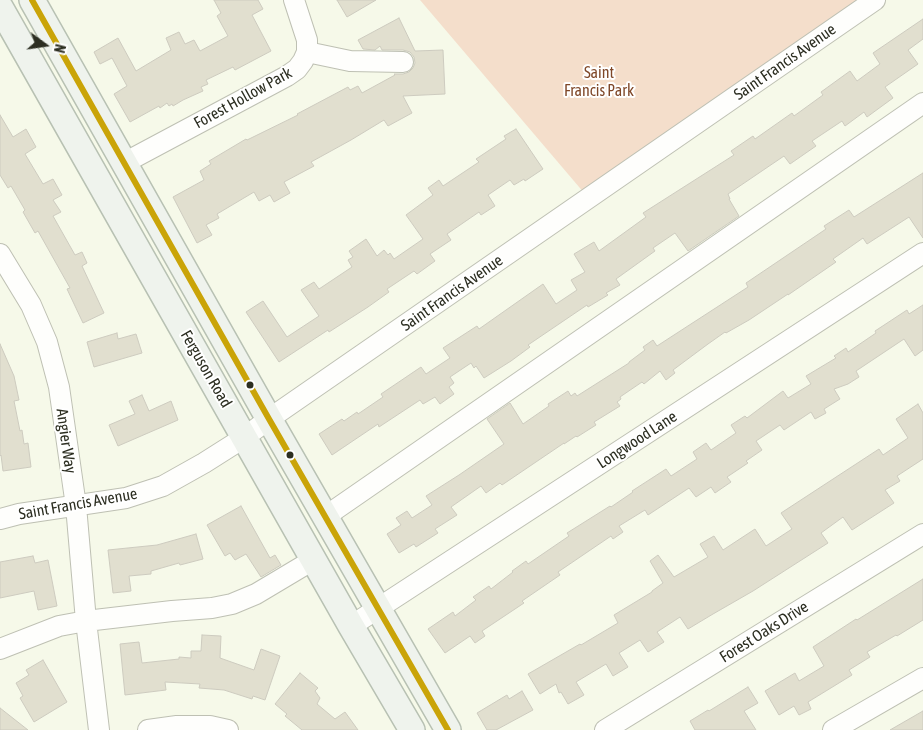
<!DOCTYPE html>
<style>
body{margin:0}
#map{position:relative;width:923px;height:730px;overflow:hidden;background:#f6f9e9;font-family:"Asap Condensed",sans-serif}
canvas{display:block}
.north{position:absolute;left:20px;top:20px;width:50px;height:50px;-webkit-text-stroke:4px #fff;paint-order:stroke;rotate:104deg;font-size:14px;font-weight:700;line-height:20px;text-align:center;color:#2c2e21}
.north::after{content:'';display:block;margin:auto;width:18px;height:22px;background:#2c2e21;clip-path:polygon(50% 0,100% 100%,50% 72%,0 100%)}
</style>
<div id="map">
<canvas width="923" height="730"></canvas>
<div class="north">N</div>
</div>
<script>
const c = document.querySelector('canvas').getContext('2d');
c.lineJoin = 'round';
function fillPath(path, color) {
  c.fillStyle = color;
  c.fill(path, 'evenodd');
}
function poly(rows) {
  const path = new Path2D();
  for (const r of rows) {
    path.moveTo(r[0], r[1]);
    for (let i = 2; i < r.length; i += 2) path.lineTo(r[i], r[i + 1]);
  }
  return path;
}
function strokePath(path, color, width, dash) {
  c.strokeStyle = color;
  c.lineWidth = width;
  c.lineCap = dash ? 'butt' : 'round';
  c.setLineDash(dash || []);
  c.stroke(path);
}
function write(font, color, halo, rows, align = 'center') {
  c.font = font + ' "Asap Condensed",sans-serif';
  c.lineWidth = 4;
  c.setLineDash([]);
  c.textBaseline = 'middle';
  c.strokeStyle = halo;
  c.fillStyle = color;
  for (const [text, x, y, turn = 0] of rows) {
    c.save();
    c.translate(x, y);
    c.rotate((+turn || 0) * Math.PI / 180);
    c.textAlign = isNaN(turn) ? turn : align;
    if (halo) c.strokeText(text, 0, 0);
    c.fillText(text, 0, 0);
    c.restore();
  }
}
fillPath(poly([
 [420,0,859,0,585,194]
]), '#f4decb');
const building = poly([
 [214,0,258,0,263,9,252,15,271,51,235,70,233,67,206,80,208,84,201,87,203,91,183,100,173,106,172,104,169,106,167,103,160,108,159,106,130,122,114,94,127,86,112,58,100,64,94,52,118,38,136,71,171,50,166,38,179,32,185,44,194,40,200,51,228,36,217,16,221,13,214,0],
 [337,0,376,0,347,17,337,0],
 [399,18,415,51,443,50,445,94,403,96,412,113,388,126,384,120,351,140,311,162,314,166,284,182,290,193,274,202,270,195,259,201,254,192,217,214,219,218,206,225,212,235,197,243,173,197,204,180,200,171,211,164,209,161,246,139,247,140,298,115,297,114,348,87,350,90,358,86,362,93,395,75,394,74,403,74,409,72,413,68,415,63,414,57,410,52,403,50,382,50,380,46,375,50,363,49,358,40,399,18],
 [923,19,923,39,908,50,918,64,885,87,893,98,867,117,864,112,845,126,842,121,812,141,816,146,790,164,784,156,728,194,730,199,729,199,739,216,688,251,675,233,653,248,655,251,616,279,620,285,606,293,608,295,588,307,587,305,528,345,530,347,511,361,484,378,476,366,474,368,471,363,450,377,454,383,449,387,454,394,440,404,435,397,423,404,420,400,379,427,378,424,332,455,319,434,342,419,344,421,357,412,358,414,383,397,381,394,421,367,426,374,450,358,443,348,477,326,479,329,543,284,556,304,577,290,571,280,585,272,574,254,594,242,599,251,646,217,643,213,734,155,731,151,753,136,755,139,792,113,794,116,823,95,821,92,850,71,857,81,880,64,873,53,923,19],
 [0,115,13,137,26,129,36,147,25,154,43,184,53,179,62,195,53,200,61,212,53,216,75,255,82,252,87,263,82,266,104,313,83,323,67,289,70,288,38,231,35,233,23,212,25,210,11,186,8,188,0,175,0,115],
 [516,129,543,169,525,181,524,179,514,185,510,180,488,195,495,206,481,215,479,212,447,234,451,240,430,254,435,261,417,274,414,271,387,289,389,292,368,307,329,332,328,330,279,362,246,312,263,301,287,337,319,316,301,290,314,282,319,289,352,267,348,260,353,257,349,251,366,239,377,256,384,250,388,255,390,253,394,259,423,239,406,215,433,195,428,188,439,180,443,186,479,162,476,159,506,139,504,136,516,129],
 [923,173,923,238,909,217,867,244,863,238,833,259,836,262,788,295,788,294,749,320,726,333,725,332,708,344,673,370,675,373,666,380,660,371,644,384,642,382,620,397,621,399,617,402,620,406,594,422,596,425,577,437,576,436,564,444,564,443,502,485,500,483,486,493,481,486,451,507,457,515,435,529,438,533,416,547,414,544,399,553,387,534,401,525,396,518,407,511,412,518,432,505,426,496,459,475,504,444,487,419,510,403,523,424,549,406,548,404,568,391,571,396,575,393,577,396,629,363,629,362,645,350,643,347,653,340,657,346,748,287,746,283,826,229,824,226,849,210,854,217,923,173],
 [923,305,923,350,915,356,904,339,856,371,859,377,848,384,834,389,840,399,824,409,826,413,815,419,811,412,784,430,780,425,756,441,762,450,746,461,748,463,727,477,731,482,715,493,711,487,696,497,689,488,648,515,645,510,619,526,623,532,613,539,611,536,558,572,560,575,522,601,524,603,482,631,485,636,475,643,470,636,445,653,428,629,453,612,455,616,476,600,473,597,489,586,491,589,513,572,512,571,526,561,528,564,569,536,567,533,610,506,611,507,633,492,632,491,666,469,671,476,697,459,693,452,706,443,711,450,736,433,731,425,745,416,747,418,783,391,788,398,811,384,806,376,836,358,834,356,846,348,848,352,876,333,875,331,907,310,909,314,923,305],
 [117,333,118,339,136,334,142,353,94,367,87,342,117,333],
 [0,344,14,376,19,400,14,401,20,431,22,430,24,444,28,443,31,467,3,471,1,455,0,456,0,344],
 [142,395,149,411,171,401,178,420,118,446,109,425,135,414,129,401,142,395],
 [918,404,923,413,923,459,897,476,900,481,885,490,894,503,852,530,843,517,821,533,828,543,753,591,713,614,688,629,680,617,657,632,664,642,648,652,640,640,619,653,628,667,613,676,606,664,576,682,584,695,568,704,561,692,559,693,556,684,540,694,528,674,580,644,581,645,618,623,614,615,652,592,652,591,663,583,650,561,658,555,674,577,708,557,700,544,714,536,723,550,755,529,766,546,792,529,781,513,879,449,883,455,908,438,896,419,918,404],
 [241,506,270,558,275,555,281,565,261,577,246,554,235,560,230,553,225,556,207,525,241,506],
 [196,534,203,559,180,565,179,563,151,571,151,574,129,576,131,591,113,593,108,550,157,545,196,534],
 [33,556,35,563,48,560,57,606,38,610,34,591,0,598,0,562,33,556],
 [923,579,923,620,897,636,896,635,867,652,870,657,849,670,852,675,808,702,811,709,799,715,794,706,779,715,765,691,795,673,799,681,824,666,813,647,856,619,857,620,923,579],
 [202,635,221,636,220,658,254,670,261,649,280,656,265,700,253,696,252,699,224,690,199,688,200,684,165,682,166,690,125,695,120,644,139,642,142,663,179,659,179,657,191,658,191,651,201,651,202,635],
 [43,660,67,702,34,722,20,698,23,696,16,683,29,675,26,670,43,660],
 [300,673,318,688,315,691,320,698,317,704,335,719,345,712,358,730,302,730,285,716,287,714,275,704,300,673],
 [748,687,758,703,744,711,756,730,695,730,690,721,708,710,709,711,748,687],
 [522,691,533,710,496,730,487,730,477,713,507,695,509,699,522,691],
 [0,708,28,730,0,730,0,708],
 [923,711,923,730,890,730,923,711]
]);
fillPath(building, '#e1dfcf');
strokePath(building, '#cdcbbf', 1);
const minor = poly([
 [307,52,350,61,403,62],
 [124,163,287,76,297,69,303,61,307,52,307,40,294,0],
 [0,254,31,305,47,342,59,387,76,506,86,621,99,730],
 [326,516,923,103],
 [0,519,19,514,126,498,163,486,204,463,245,437,269,419,875,0],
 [351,626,923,253],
 [0,649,59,626,86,621,172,611,212,608,232,604,256,594,313,560],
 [148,730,177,726,210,726,228,730],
 [605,730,923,534],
 [833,730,923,678]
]);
const major = poly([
 [32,0,269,419,448,730],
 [0,7,351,626,412,730]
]);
strokePath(minor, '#bec0b3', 22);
strokePath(major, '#b8c1b3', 28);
strokePath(minor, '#fefefc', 20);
strokePath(major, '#eff3ed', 25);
strokePath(poly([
 [32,0,269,419,448,730]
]), '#caa408', 6);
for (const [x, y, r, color] of [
 [250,385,4.5,"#2c2e21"],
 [290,455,4.5,"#2c2e21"]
]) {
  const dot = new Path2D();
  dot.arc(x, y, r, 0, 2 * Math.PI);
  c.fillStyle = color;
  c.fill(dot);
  strokePath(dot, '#fff', 2);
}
write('16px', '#2c2e21', '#fff', [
 ["Saint Francis Avenue",785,62,-35],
 ["Forest Hollow Park",243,98,-29],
 ["Saint Francis Avenue",452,293,-35],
 ["Ferguson Road",206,369,60],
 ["Longwood Lane",637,440,-33],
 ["Angier Way",66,441,82],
 ["Saint Francis Avenue",78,504,-10],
 ["Forest Oaks Drive",764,632,-32]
]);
write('16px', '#7f4728', '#fff', [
 ["Saint",599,73],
 ["Francis Park",599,91]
]);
</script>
